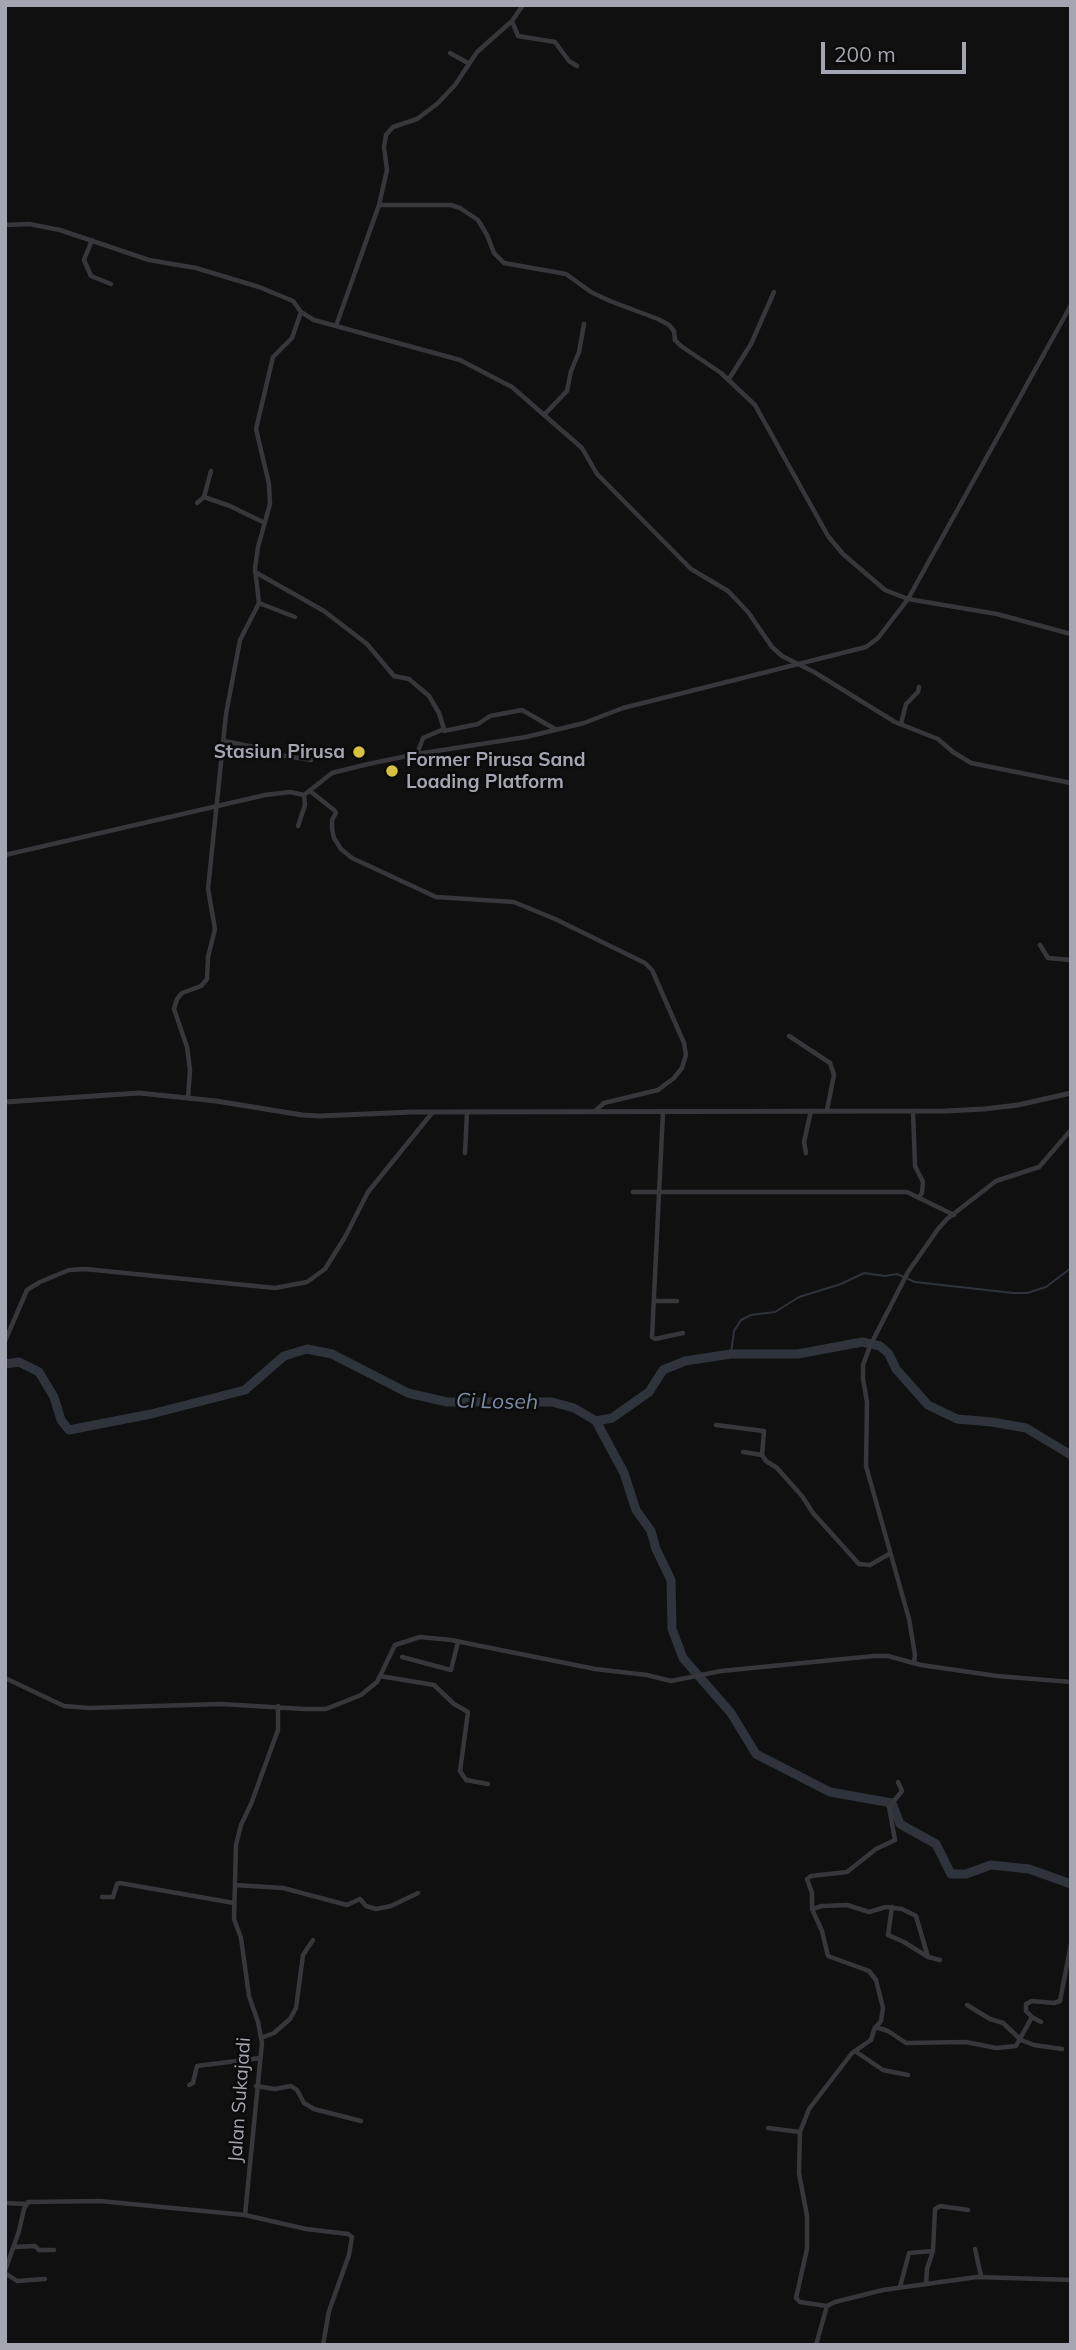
<!DOCTYPE html>
<style>
body{margin:0}
#map{position:relative;width:1076px;height:2350px;overflow:hidden;background:#101011;font-family:Mulish,sans-serif}
canvas{display:block}
.frame{position:absolute;inset:0;border:7px solid #a3a5b0;pointer-events:none}
.scale{position:absolute;left:821px;top:42px;width:145px;height:32px;box-sizing:border-box;border:4px solid #a3a5b0;border-top:0;padding-left:9px;font-size:21px;line-height:24px;white-space:nowrap;color:#a3a5b0;-webkit-text-stroke:5px #0b0b0c;paint-order:stroke}
</style>
<div id="map">
<canvas width="1076" height="2350"></canvas>
<div class="frame"></div>
<div class="scale">200 m</div>
</div>
<script>
const c = document.querySelector('canvas').getContext('2d');
c.lineJoin = 'round';
function poly(rows) {
  const path = new Path2D();
  for (const r of rows) {
    path.moveTo(r[0], r[1]);
    for (let i = 2; i < r.length; i += 2) path.lineTo(r[i], r[i + 1]);
  }
  return path;
}
function strokePath(path, color, width, dash) {
  c.strokeStyle = color;
  c.lineWidth = width;
  c.lineCap = dash ? 'butt' : 'round';
  c.setLineDash(dash || []);
  c.stroke(path);
}
function write(font, color, halo, rows, align = 'center') {
  c.font = font + ' Mulish,sans-serif';
  c.lineWidth = 5;
  c.setLineDash([]);
  c.textBaseline = 'middle';
  c.strokeStyle = halo;
  c.fillStyle = color;
  for (const [text, x, y, turn = 0] of rows) {
    c.save();
    c.translate(x, y);
    c.rotate((+turn || 0) * Math.PI / 180);
    c.textAlign = isNaN(turn) ? turn : align;
    if (halo) c.strokeText(text, 0, 0);
    c.fillText(text, 0, 0);
    c.restore();
  }
}
strokePath(poly([
 [731,1354,734,1331,741,1320,751,1315,775,1312,799,1297,841,1284,864,1273,885,1276,897,1274,915,1282,1013,1293,1027,1293,1046,1287,1071,1268]
]), '#2f343c', 2);
strokePath(poly([
 [5,1364,19,1362,39,1372,54,1397,61,1420,69,1430,151,1414,245,1390,284,1356,307,1349,332,1354,408,1393,447,1402,552,1402,574,1408,596,1421,612,1418,649,1392,663,1370,685,1361,731,1354,798,1354,862,1342,880,1346,889,1354,896,1369,928,1405,957,1419,992,1422,1026,1428,1071,1455],
 [596,1421,624,1473,636,1510,651,1531,656,1549,671,1580,672,1629,683,1658,731,1713,756,1754,830,1792,892,1803,900,1824,936,1844,951,1874,966,1874,991,1865,1029,1869,1071,1884]
]), '#2f343c', 9);
strokePath(poly([
 [1069,5,1071,6],
 [512,21,518,36,555,42,569,61,577,66],
 [450,53,468,63],
 [379,205,451,205,460,208,478,220,487,235,494,253,504,263,566,274,591,292,610,301,658,319,669,325,674,331,675,340,681,346,721,373,755,405,828,536,843,554,885,590,908,599,997,614,1071,634],
 [5,225,29,224,60,230,149,260,196,268,259,287,293,301,301,312,314,320,460,360,512,387,582,448,597,474,691,569,728,591,748,612,772,647,782,656,814,672,895,722,938,739,953,752,971,763,1071,783],
 [92,240,84,260,91,276,111,284],
 [336,326,379,205,387,170,384,147,386,135,393,127,417,119,437,104,455,85,477,52,512,21,523,5],
 [729,379,751,344,774,292],
 [544,415,567,391,571,371,579,352,584,324],
 [204,497,230,506,265,523],
 [197,503,204,497,211,471],
 [255,572,324,611,367,644,394,676,409,679,429,696,439,713,444,729,423,738,417,754],
 [259,603,295,617],
 [901,724,906,704,918,692,919,687],
 [444,731,478,724,490,716,522,710,555,729],
 [224,741,259,748,279,755,311,760],
 [310,791,334,810,336,813,332,820,332,829,334,838,341,849,352,858,436,897,514,902,555,919,645,963,652,970,684,1043,686,1055,682,1068,674,1078,658,1090,604,1103,595,1111],
 [298,826,305,805,304,795],
 [5,855,265,795,290,792,304,795,332,773,368,764,417,754,526,737,584,723,623,708,866,647,878,638,908,599,1071,305],
 [1040,945,1048,958,1071,960],
 [789,1036,830,1063,834,1075,827,1110],
 [188,1098,190,1070,187,1047,174,1009,177,999,182,993,201,986,207,979,208,957,215,929,208,889,226,714,240,640,259,603,255,568,258,547,270,504,269,484,256,429,273,357,292,338,301,312],
 [913,1111,915,1166,923,1182,922,1193,919,1197],
 [663,1112,652,1337,655,1339,683,1333],
 [465,1153,467,1112],
 [806,1153,804,1142,811,1111],
 [633,1192,907,1192,954,1215],
 [654,1301,677,1301],
 [5,1341,27,1290,40,1282,69,1270,85,1269,275,1288,307,1282,325,1269,345,1237,368,1192,432,1113],
 [716,1425,764,1431,762,1455],
 [743,1452,762,1455,766,1461,777,1468,802,1496,813,1513,859,1564,870,1565,889,1554],
 [402,1657,451,1670,458,1642],
 [914,1663,915,1655,909,1619,866,1466,867,1402,863,1379,863,1365,870,1346,908,1272,938,1229,947,1219,996,1181,1039,1167,1071,1130],
 [380,1676,434,1685,454,1704,468,1712,460,1771,466,1780,488,1784],
 [5,1678,64,1706,89,1708,221,1704,304,1709,326,1709,361,1695,377,1682,395,1645,420,1637,451,1640,595,1669,647,1675,671,1681,721,1671,874,1656,888,1656,921,1665,997,1676,1071,1682],
 [235,1885,283,1888,347,1905,360,1899,366,1906,376,1909,391,1906,418,1893],
 [102,1897,113,1897,117,1884,120,1883,234,1903],
 [892,1907,888,1935,904,1942,928,1957,940,1960],
 [812,1909,822,1906,847,1905,869,1912,886,1907,902,1909,916,1916,928,1957],
 [967,2005,990,2019,1003,2023,1021,2040,1034,2045,1062,2049],
 [1032,2017,1041,2022],
 [876,2027,881,2021,883,2008,876,1980,869,1971,828,1956,822,1931,812,1909,812,1893,807,1879,811,1876,847,1872,876,1849,895,1840,889,1807,902,1791,898,1782],
 [261,2038,274,2033,290,2019,296,2008,303,1955,313,1940],
 [855,2051,883,2070,908,2075],
 [189,2085,193,2083,197,2066,260,2058],
 [256,2086,275,2089,291,2086,297,2090,304,2103,314,2109,361,2121],
 [768,2128,800,2132],
 [5,2203,25,2204],
 [245,2215,306,2229,348,2234,352,2237,349,2255,329,2311,323,2345],
 [15,2247,35,2246,39,2250,54,2250],
 [975,2249,981,2276],
 [5,2271,19,2231,24,2209,28,2202,100,2201,245,2215,262,2043,258,2022,249,1996,241,1938,234,1919,236,1845,241,1825,251,1804,278,1730,278,1706],
 [5,2273,17,2281,45,2279],
 [926,2284,927,2269,933,2251],
 [900,2287,909,2253,933,2251,935,2209,940,2206,968,2210],
 [827,2306,800,2302,796,2298,807,2249,807,2216,799,2173,800,2132,809,2109,852,2053,871,2040,875,2027,888,2031,906,2043,966,2042,996,2048,1016,2046,1032,2017,1026,2011,1026,2004,1032,2001,1054,2003,1060,2001,1071,1944],
 [816,2345,827,2306,835,2302,883,2290,977,2277,1071,2280]
]), '#37363a', 4.5);
strokePath(poly([
 [5,1102,139,1093,216,1101,302,1115,320,1116,412,1112,946,1111,984,1109,1018,1105,1071,1093]
]), '#37363a', 5);
for (const [x, y, r, color] of [
 [359,752,7,"#d8c041"],
 [392,771,7,"#d8c041"]
]) {
  const dot = new Path2D();
  dot.arc(x, y, r, 0, 2 * Math.PI);
  c.fillStyle = color;
  c.fill(dot);
  strokePath(dot, '#0b0b0c', 2.5);
}
write('bold 19px', '#a3a5b0', '#0b0b0c', [
 ["Stasiun Pirusa",345,752],
 ["Former Pirusa Sand",406,760,"left"],
 ["Loading Platform",406,782,"left"]
], 'right');
write('19px', '#a3a5b0', '#0b0b0c', [
 ["Jalan Sukajadi",240,2100,-86]
]);
write('italic 21px', '#7e8da7', '#0b0b0c', [
 ["Ci Loseh",497,1402,1]
]);
</script>
